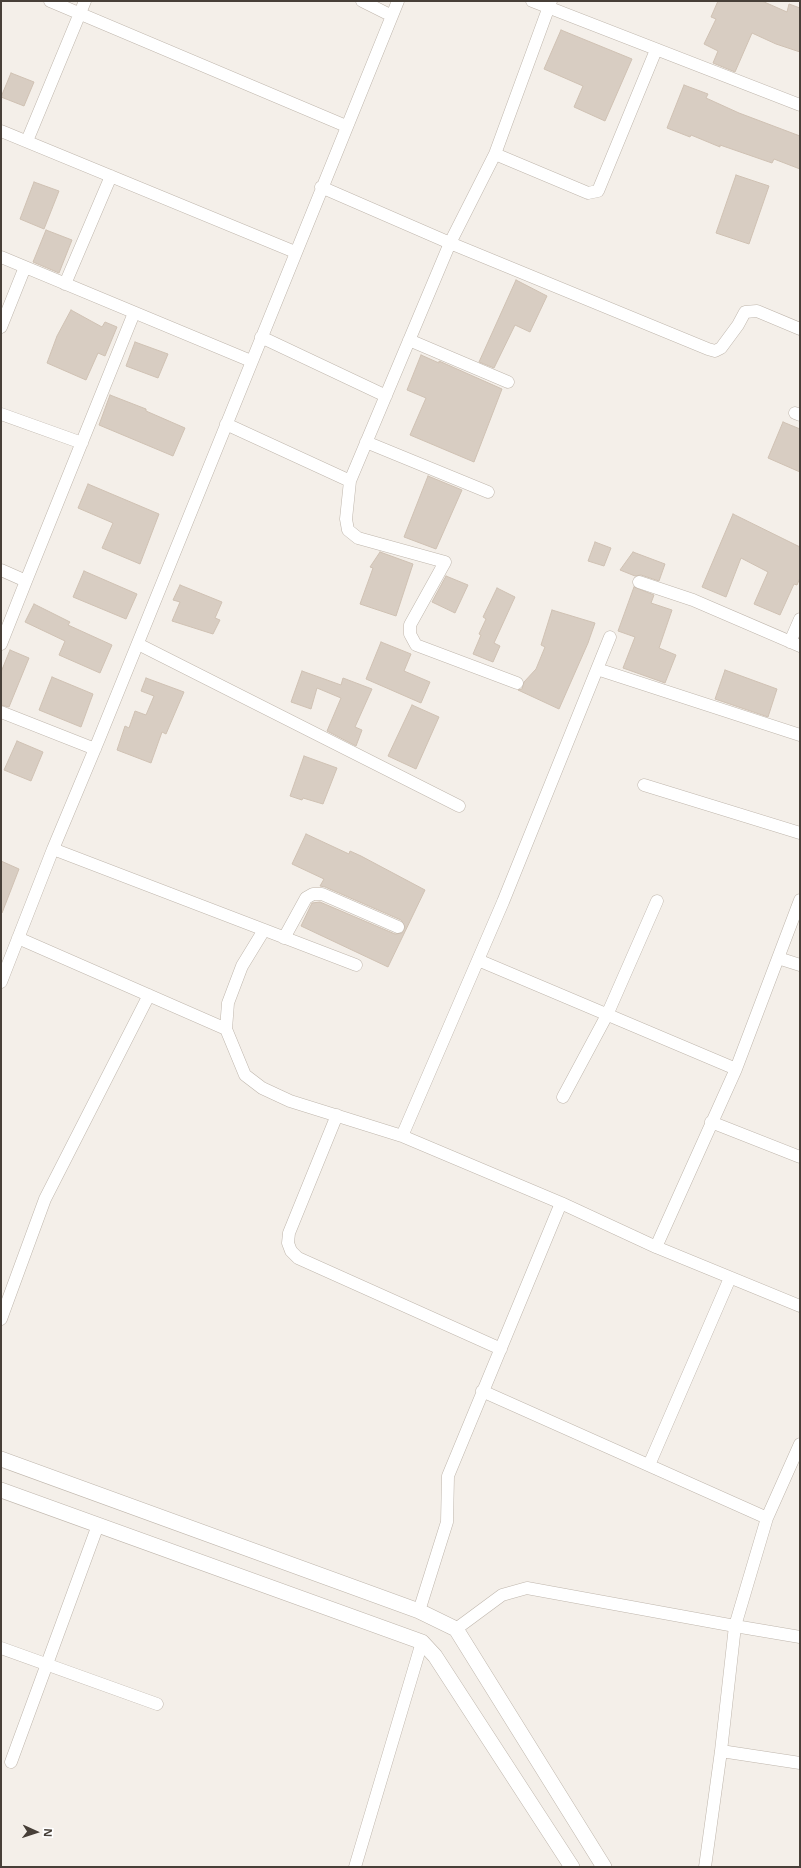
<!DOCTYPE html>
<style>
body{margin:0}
#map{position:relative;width:801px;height:1868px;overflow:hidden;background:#f4efe9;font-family:"Noto Sans",sans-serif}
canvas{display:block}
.frame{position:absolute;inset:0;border:2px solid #473f38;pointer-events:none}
.north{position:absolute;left:16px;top:1812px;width:40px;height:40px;-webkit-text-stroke:3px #fff;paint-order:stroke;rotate:93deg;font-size:11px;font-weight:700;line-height:16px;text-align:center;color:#473f38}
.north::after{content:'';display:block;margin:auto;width:14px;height:18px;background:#473f38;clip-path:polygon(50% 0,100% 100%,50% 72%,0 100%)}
</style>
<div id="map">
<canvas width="801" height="1868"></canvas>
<div class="frame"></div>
<div class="north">N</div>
</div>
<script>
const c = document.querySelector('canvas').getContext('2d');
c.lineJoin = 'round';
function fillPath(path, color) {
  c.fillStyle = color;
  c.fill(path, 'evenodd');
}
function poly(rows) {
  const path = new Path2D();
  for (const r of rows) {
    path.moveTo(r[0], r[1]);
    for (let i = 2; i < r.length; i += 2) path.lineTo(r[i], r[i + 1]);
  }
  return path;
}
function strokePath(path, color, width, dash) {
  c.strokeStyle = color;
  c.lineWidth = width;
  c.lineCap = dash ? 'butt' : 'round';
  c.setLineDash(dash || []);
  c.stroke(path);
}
const building = poly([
 [718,1,762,1,787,12,789,4,800,8,800,52,776,44,752,33,735,72,713,63,718,51,704,44,716,19,711,17,718,1],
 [561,30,632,59,605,121,574,107,583,86,544,69,561,30],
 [11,73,34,82,24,106,1,97,11,73],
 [684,85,708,94,706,98,739,113,800,136,800,169,774,159,772,163,720,145,720,147,691,135,690,137,667,128,684,85],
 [736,175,769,186,749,244,716,233,736,175],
 [34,182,59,191,44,229,20,219,34,182],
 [46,230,72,240,59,273,33,262,46,230],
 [516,280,547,296,530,332,515,325,494,368,479,362,516,280],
 [71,310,102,327,105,322,117,327,105,356,98,353,86,380,47,363,57,336,71,310],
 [135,342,168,354,158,378,126,366,135,342],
 [421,355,439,363,439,361,502,389,474,462,410,435,426,398,407,390,421,355],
 [110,395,146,409,146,411,185,428,173,456,99,425,110,395],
 [783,422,800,429,800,472,768,458,783,422],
 [428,476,462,490,436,549,404,537,428,476],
 [88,484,159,514,140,564,102,548,113,523,78,508,88,484],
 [733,514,800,547,800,578,797,585,794,584,780,615,754,604,768,572,741,558,726,597,702,587,733,514],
 [595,542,611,548,604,566,588,561,595,542],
 [380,552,413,564,396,616,360,604,373,568,370,567,380,552],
 [633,552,665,564,659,581,641,575,635,576,620,570,633,552],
 [84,571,137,594,126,619,73,597,84,571],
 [446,576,468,585,455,613,432,602,446,576],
 [180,585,222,602,215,618,220,620,213,634,172,621,180,602,173,600,180,585],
 [634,587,654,595,651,603,672,610,659,648,676,655,665,683,623,668,635,637,618,631,634,587],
 [497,588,515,597,494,643,500,646,493,662,473,654,481,635,479,634,486,619,483,617,497,588],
 [34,604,70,622,68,625,112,645,100,673,59,655,65,641,25,622,34,604],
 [552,610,595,623,588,643,559,709,518,690,522,689,524,682,536,669,545,647,541,645,552,610],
 [381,642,411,654,404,671,430,682,421,703,366,679,381,642],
 [10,650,29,658,9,707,1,705,1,672,10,650],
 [725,670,777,689,768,717,715,699,725,670],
 [302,671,341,685,343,678,372,689,355,727,362,730,356,746,327,731,341,698,317,688,311,709,291,702,302,671],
 [52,677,93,694,81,727,39,710,52,677],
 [146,678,184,692,166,734,162,732,151,763,117,750,125,726,129,728,135,711,146,715,154,696,141,691,146,678],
 [412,705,439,717,416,769,388,756,412,705],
 [17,741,43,752,31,781,4,770,17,741],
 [304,756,337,768,323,804,303,798,302,800,290,796,304,756],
 [306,834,349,854,350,851,361,856,425,890,388,967,301,926,312,903,320,902,395,934,402,933,405,927,401,920,325,887,320,886,324,879,292,864,306,834],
 [1,861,19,869,2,913,1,913,1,861]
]);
fillPath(building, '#d8cdc2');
strokePath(building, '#cfc1b3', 1);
const minor = poly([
 [50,1,346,126],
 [362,1,392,16],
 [532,1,800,105],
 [1,131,295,252],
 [27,141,85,1],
 [495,154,588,193,598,191,656,50],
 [321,187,450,243,708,349,715,351,721,348,738,325,745,312,757,311,800,329],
 [1,257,251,361],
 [65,284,111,176],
 [1,327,25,267],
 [261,337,386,396],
 [409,340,508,382],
 [795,413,800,415],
 [1,414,82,443],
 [226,424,350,481,450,243,495,154,551,1],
 [366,442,488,492],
 [350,481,346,519,348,530,358,538,445,562,410,625,410,634,416,645,517,683],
 [1,570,26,581,134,313],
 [639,582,693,600,800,646],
 [790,642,800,619],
 [1,644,26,581],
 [138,644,459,806],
 [597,669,800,735],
 [1,712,95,749],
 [644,785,800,833],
 [53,849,356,965],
 [264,930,242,966,228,1003,226,1029,245,1075,262,1088,290,1101,402,1136,503,902,610,637],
 [18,938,226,1029],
 [284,938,306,898,313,894,322,894,398,927],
 [778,958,800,965],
 [1,982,53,849,99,739,398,1],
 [736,1069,800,900],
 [563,1097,607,1015,657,901],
 [337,1115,289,1233,288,1243,291,1251,298,1258,501,1349],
 [711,1122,800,1157],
 [402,1136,561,1203,656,1247,736,1069,478,960],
 [656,1247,800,1306],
 [1,1319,45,1199,149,995],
 [482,1391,767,1518],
 [649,1465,730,1278],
 [419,1611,447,1522,448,1476,561,1203],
 [456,1629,502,1595,527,1588,735,1626,800,1637],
 [1,1648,157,1704],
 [721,1751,800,1763],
 [11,1762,98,1525],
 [355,1867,422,1642],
 [705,1867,721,1751,735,1626,767,1518,800,1444]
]);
const tertiary = poly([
 [1,1459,419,1611,456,1629,604,1867],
 [1,1490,422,1642,435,1656,572,1867]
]);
strokePath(minor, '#bfb6ac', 13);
strokePath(tertiary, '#bfb6ac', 16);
strokePath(minor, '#fff', 12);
strokePath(tertiary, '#fff', 15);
</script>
